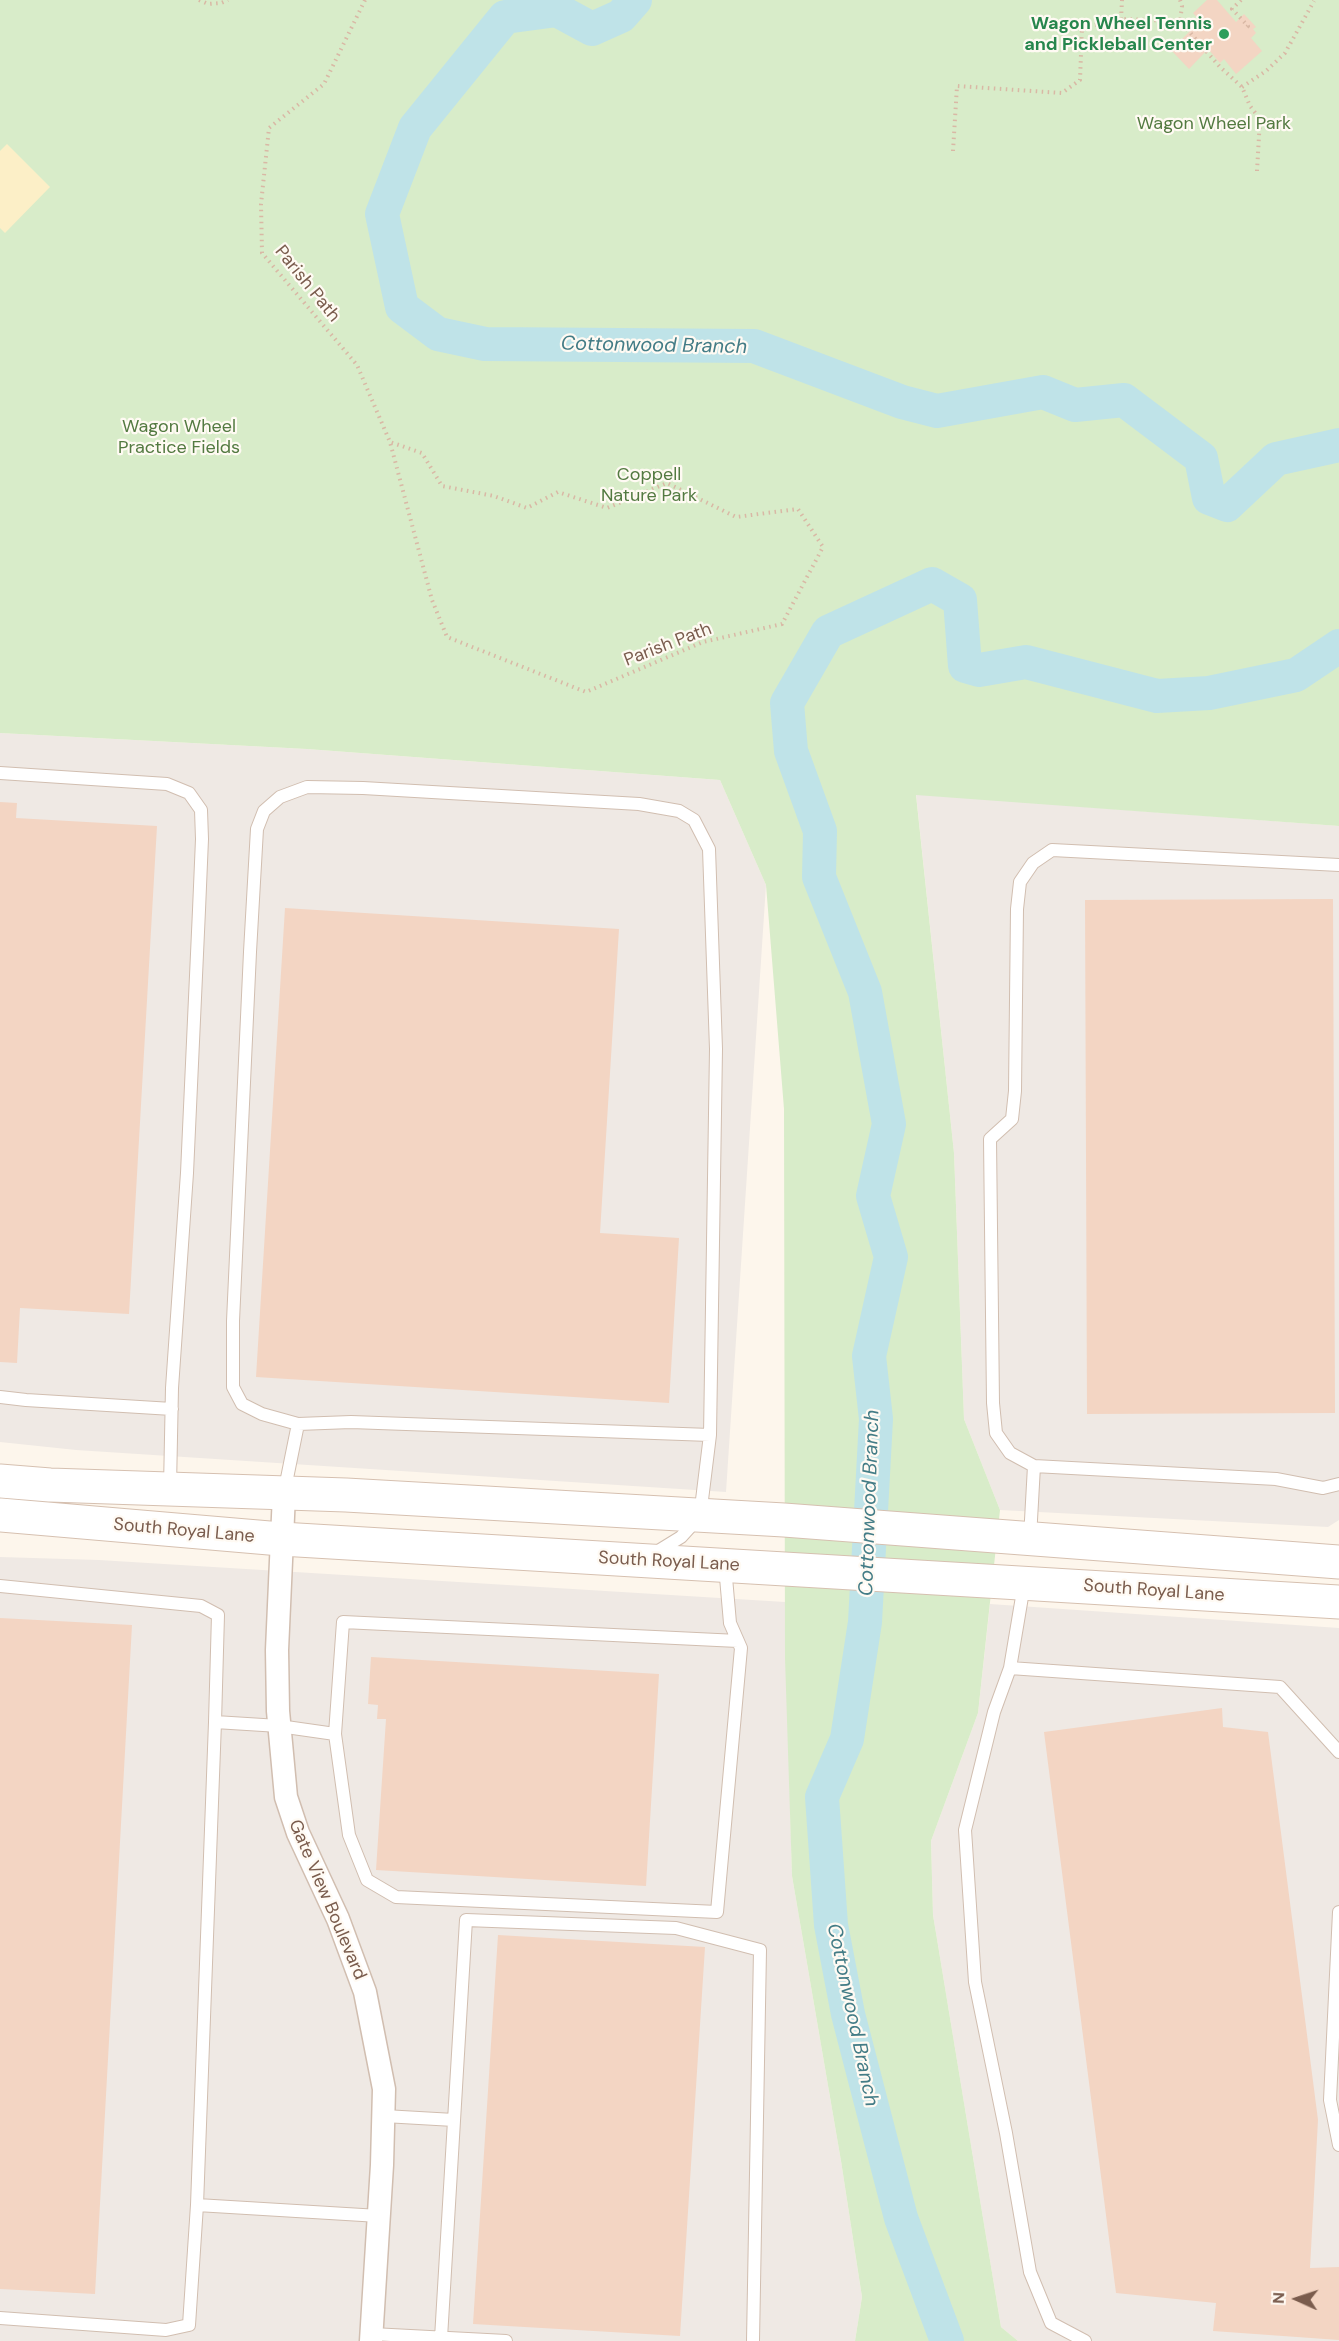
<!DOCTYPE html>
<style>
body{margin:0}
#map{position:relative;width:1339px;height:2341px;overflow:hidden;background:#fdf6ec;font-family:"DM Sans",sans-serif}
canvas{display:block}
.north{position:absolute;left:1267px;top:2269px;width:60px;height:60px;-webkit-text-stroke:4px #fffaf3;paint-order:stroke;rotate:273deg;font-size:16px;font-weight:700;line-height:24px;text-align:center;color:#7a5c4d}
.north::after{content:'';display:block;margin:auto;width:21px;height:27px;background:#7a5c4d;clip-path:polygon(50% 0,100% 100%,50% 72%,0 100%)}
</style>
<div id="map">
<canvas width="1339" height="2341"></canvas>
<div class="north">N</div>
</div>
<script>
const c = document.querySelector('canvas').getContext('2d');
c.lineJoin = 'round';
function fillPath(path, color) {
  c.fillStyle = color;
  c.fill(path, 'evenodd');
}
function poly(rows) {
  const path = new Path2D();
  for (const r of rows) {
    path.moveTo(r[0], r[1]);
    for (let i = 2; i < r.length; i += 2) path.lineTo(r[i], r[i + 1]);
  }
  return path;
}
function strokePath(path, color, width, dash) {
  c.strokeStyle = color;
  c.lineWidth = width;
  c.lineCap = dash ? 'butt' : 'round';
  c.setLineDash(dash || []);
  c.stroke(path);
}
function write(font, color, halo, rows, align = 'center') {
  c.font = font + ' "DM Sans",sans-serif';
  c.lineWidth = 4.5;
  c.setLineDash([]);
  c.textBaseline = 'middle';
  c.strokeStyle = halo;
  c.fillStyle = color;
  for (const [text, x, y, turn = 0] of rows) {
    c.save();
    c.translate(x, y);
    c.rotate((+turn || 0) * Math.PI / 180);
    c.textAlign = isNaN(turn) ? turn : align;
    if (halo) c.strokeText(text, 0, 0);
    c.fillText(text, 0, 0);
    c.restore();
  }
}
fillPath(poly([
 [0,733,307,749,720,780,766,885,726,1492,76,1450,0,1442],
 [916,794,1339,826,1339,1520,1328,1527,1000,1510,964,1419,954,1153],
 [0,1557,99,1560,785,1602,792,1876,841,2161,862,2297,855,2341,0,2341],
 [990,1604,1339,1628,1339,2341,1018,2341,1001,2327,933,1915,931,1841,978,1713]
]), '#efe9e4');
fillPath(poly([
 [0,0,1339,0,1339,826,916,795,954,1153,964,1419,1000,1510,978,1713,931,1841,933,1915,1001,2327,1018,2341,855,2341,862,2297,841,2161,792,1876,785,1658,784,1109,766,885,720,780,307,749,0,733]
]), '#d8ecc9');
fillPath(poly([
 [7,144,50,187,5,233,0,228,0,151]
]), '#fcefc7');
strokePath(poly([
 [635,0,621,16,592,29,557,10,505,17,415,128,382,214,402,307,438,334,485,344,754,346,902,402,937,411,1043,392,1075,405,1124,400,1201,458,1209,498,1227,505,1276,459,1339,445],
 [947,2341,901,2218,848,2014,831,1925,822,1797,847,1739,865,1622,876,1419,869,1356,891,1257,873,1196,889,1124,865,992,819,877,820,831,791,751,787,703,828,632,932,584,960,600,965,666,979,670,1026,662,1157,696,1209,693,1296,675,1339,646]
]), '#bfe3e8', 34);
fillPath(poly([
 [1207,0,1217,0,1236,22,1244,14,1256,27,1253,29,1256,33,1251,38,1262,51,1236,74,1224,59,1220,63,1208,49,1189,69,1171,50,1200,21,1193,13],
 [0,802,17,803,16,818,157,826,129,1314,20,1308,17,1363,0,1362],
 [1333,899,1335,1413,1087,1414,1085,900],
 [285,908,619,929,600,1233,679,1238,669,1403,256,1377],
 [0,1618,132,1625,95,2294,0,2289],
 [371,1657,659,1674,646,1886,376,1870,386,1719,377,1719,378,1705,368,1704],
 [1222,1708,1223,1727,1268,1732,1318,2120,1310,2268,1339,2267,1339,2340,1213,2331,1216,2303,1116,2293,1044,1732],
 [498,1935,705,1947,680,2336,473,2324]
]), '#f3d5c3');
const service = poly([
 [0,773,167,784,189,793,201,810,202,839,199,910,187,1173,172,1388,170,1487],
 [0,1397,26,1400,172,1409],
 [298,1424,351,1422,710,1435],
 [1034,1466,1276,1479,1323,1488,1339,1484],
 [284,1493,298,1424,262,1414,242,1404,233,1387,233,1321,250,952,257,829,264,811,280,797,307,787,363,788,639,804,679,811,694,820,709,849,716,1049,710,1435,700,1516,681,1537,655,1553],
 [1030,1538,1034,1466,1010,1453,996,1433,993,1403,990,1139,1012,1119,1015,1091,1017,909,1020,882,1033,863,1052,850,1339,865],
 [1024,1585,1010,1668,994,1712,965,1830,975,1982,1006,2133,1030,2272,1051,2323,1085,2341],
 [0,1586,201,1606,218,1615,215,1722,279,1726,335,1734,349,1835,367,1880,396,1897,717,1912,741,1648,730,1623,725,1566],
 [1010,1668,1280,1687,1339,1752],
 [335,1734,343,1622,738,1641],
 [1339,1912,1330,2100,1339,2145],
 [384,2116,454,2120],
 [197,2205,215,1722],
 [0,2318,166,2330,189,2325,197,2205,379,2216],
 [372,2334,506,2341],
 [441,2338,466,1920,676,1928,760,1950,753,2341]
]);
const minor = poly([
 [284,1494,277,1650,278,1711,286,1797,298,1833,338,1919,365,1992,384,2089,382,2165,371,2341]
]);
const secondary = poly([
 [0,1481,50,1485,346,1495,784,1520,1339,1562],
 [0,1515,281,1539,1339,1602]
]);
strokePath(service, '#d1beb0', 14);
strokePath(minor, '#d1beb0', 25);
strokePath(secondary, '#d6c0b0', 35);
strokePath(poly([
 [199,0,208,4,221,3,228,0],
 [365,0,324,84,269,128,261,204,262,253,357,365,390,442,432,600,447,637,586,692,703,642,782,624,823,547,798,509,736,517,667,483,607,508,558,492,527,508,494,496,442,486,422,453,390,442],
 [1180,0,1182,6,1180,21],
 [1241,0,1232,9,1248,26,1244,30],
 [1121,19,1122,0],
 [1242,87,1266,71,1285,53,1314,1],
 [953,151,957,86,1062,93,1080,80,1082,28,1121,19,1180,21,1220,67,1242,87,1250,106,1260,119,1257,171]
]), '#d9b8a5', 4, [1.5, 4.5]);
strokePath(service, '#fff', 12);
strokePath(minor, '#fff', 22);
strokePath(secondary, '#fff', 33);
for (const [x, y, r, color] of [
 [1224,34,6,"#2e9e5b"]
]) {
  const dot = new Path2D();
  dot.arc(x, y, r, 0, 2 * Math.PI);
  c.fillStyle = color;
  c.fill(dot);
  strokePath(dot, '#fffaf3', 2);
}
write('bold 18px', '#27864d', '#fffaf3', [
 ["Wagon Wheel Tennis",1212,24],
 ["and Pickleball Center",1212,45]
], 'right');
write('18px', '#537a41', '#fffaf3', [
 ["Wagon Wheel Park",1214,124],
 ["Wagon Wheel",179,427],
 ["Practice Fields",179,448],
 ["Coppell",649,475],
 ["Nature Park",649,496]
]);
write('18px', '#7a5c4d', '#fffaf3', [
 ["Parish Path",307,284,51],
 ["Parish Path",668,645,-21],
 ["South Royal Lane",184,1531,5],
 ["South Royal Lane",669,1562,3],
 ["South Royal Lane",1154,1591,4],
 ["Gate View Boulevard",327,1900,67]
]);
write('italic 20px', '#437c86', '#fffaf3', [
 ["Cottonwood Branch",654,346,1],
 ["Cottonwood Branch",870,1503,-88],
 ["Cottonwood Branch",852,2015,78]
]);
</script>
